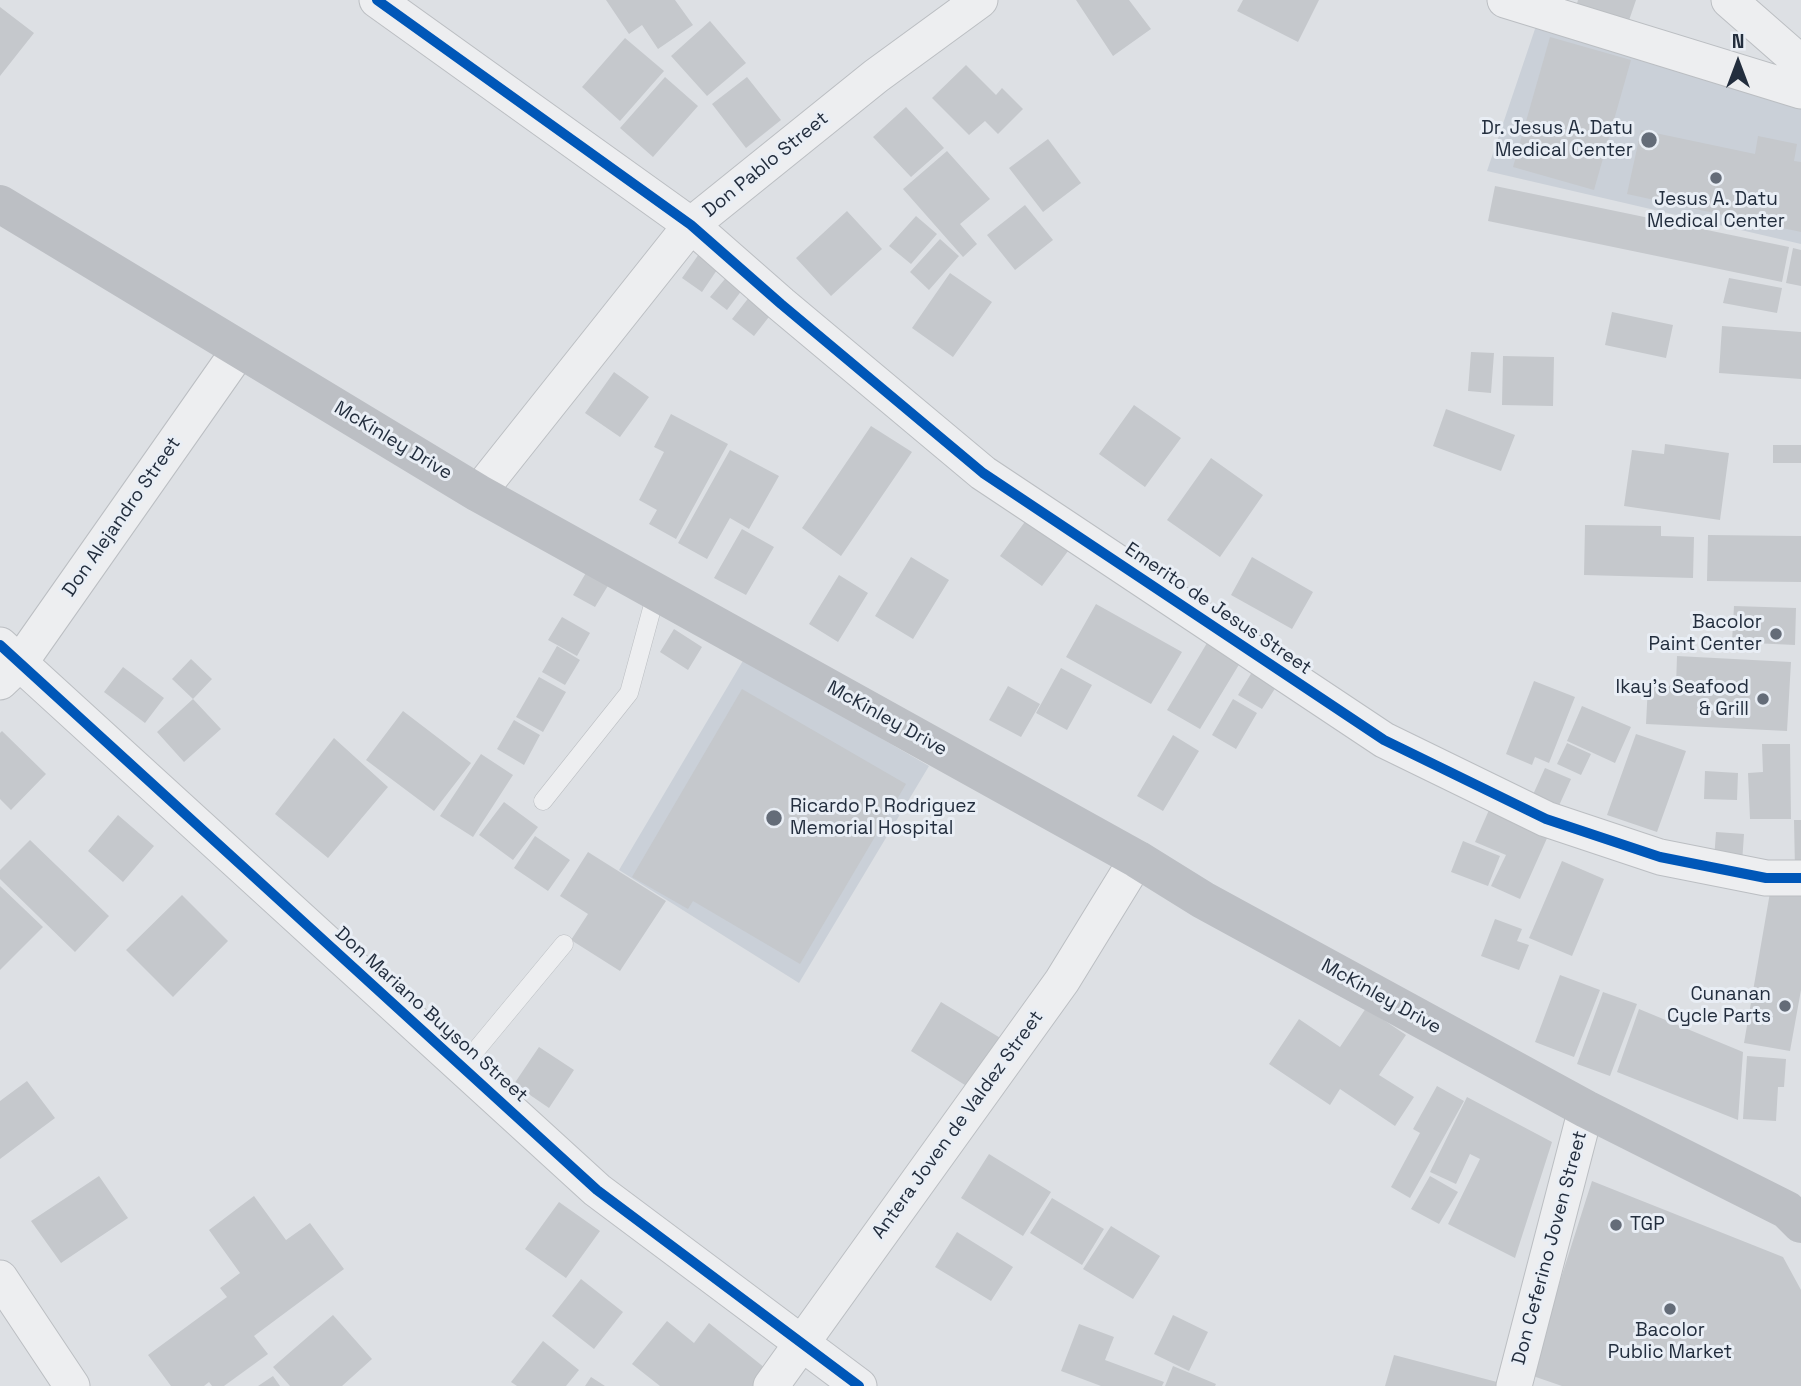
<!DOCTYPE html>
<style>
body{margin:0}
#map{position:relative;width:1801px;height:1386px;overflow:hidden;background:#dde0e4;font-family:"Space Grotesk",sans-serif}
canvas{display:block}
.north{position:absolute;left:1703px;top:28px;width:70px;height:70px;-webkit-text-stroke:5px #e9eef5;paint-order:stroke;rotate:0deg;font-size:19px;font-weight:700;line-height:28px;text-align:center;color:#232e3e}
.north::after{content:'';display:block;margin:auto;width:24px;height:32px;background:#232e3e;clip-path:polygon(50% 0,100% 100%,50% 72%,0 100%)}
</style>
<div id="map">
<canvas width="1801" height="1386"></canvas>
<div class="north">N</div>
</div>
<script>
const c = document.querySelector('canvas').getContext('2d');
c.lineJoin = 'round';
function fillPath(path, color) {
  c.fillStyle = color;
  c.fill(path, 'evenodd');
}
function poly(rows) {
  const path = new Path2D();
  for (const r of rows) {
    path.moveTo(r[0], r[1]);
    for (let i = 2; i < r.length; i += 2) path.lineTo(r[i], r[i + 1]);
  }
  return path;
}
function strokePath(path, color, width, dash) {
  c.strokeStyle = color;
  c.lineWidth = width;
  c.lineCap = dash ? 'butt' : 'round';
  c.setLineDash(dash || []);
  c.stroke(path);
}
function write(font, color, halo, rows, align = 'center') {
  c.font = font + ' "Space Grotesk",sans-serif';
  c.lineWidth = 6;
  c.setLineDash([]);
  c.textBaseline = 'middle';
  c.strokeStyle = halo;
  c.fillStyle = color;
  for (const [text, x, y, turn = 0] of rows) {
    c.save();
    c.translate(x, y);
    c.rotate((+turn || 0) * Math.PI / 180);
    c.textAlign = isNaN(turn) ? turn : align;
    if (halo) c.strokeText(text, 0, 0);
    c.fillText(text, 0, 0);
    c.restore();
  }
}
fillPath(poly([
 [1536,26,1801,109,1801,244,1487,171],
 [744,659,929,766,799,983,619,870]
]), '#cad0d8');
fillPath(poly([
 [606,0,675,0,693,25,658,49,642,25,629,34],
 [1076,0,1129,0,1151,29,1113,56],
 [1243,0,1319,0,1298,42,1237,11],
 [1578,0,1636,0,1625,32,1574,14],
 [0,7,34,33,0,76],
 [710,21,746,63,707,96,671,56],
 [1550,37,1631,60,1594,190,1513,167],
 [625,38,664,71,620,121,582,87],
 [966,65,996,95,1002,88,1023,109,998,134,985,121,969,135,932,98],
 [665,77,698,106,653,157,620,128],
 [747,77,781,120,746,148,712,104],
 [906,107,944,148,911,177,873,137],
 [1641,130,1755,154,1758,136,1797,144,1794,161,1801,162,1801,232,1627,194],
 [1048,139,1081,183,1043,212,1009,168],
 [947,151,990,199,960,224,977,244,963,257,903,189],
 [1495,186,1789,247,1782,282,1488,221],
 [1025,205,1053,240,1015,270,987,235],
 [847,211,882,249,831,296,796,258],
 [916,216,937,234,911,264,889,246],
 [940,239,959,256,929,290,910,272],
 [1793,248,1801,250,1801,286,1786,283],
 [699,254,719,267,702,292,682,278],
 [950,273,992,302,953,357,912,328],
 [729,274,745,286,727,310,710,297],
 [1729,278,1782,288,1777,313,1723,303],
 [750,296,772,313,754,336,732,319],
 [1612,312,1673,325,1666,358,1605,345],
 [1722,326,1801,332,1801,379,1719,373],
 [1471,352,1494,353,1491,393,1468,391],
 [1503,356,1554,357,1553,406,1502,405],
 [614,372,649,397,620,437,585,413],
 [1134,405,1181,438,1145,487,1099,454],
 [1446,409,1515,435,1501,471,1433,446],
 [671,414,728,444,676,539,649,524,657,510,639,500,664,452,654,447],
 [871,426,912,452,841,556,802,528],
 [1665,444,1729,453,1720,520,1624,506,1632,450,1664,454],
 [1773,445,1801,445,1801,463,1773,463],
 [730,450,779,476,749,529,730,518,707,559,678,543],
 [1211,458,1263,495,1220,557,1167,520],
 [1032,512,1074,543,1042,586,1000,556],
 [1585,525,1661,526,1661,536,1694,537,1693,578,1584,575],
 [742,529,774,547,746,595,714,578],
 [1708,535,1801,536,1801,582,1707,581],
 [911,557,949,580,913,639,875,616],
 [1252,557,1313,592,1292,629,1231,595],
 [587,571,609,584,595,607,573,595],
 [839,575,868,593,838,642,809,624],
 [1096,604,1182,652,1151,704,1066,657],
 [1734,606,1796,608,1795,645,1732,642],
 [562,617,590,633,577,656,548,640],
 [674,629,702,647,688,670,660,652],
 [1210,638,1243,658,1200,729,1167,710],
 [557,646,580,660,565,685,542,672],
 [1677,656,1791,662,1787,731,1646,724,1648,685,1676,686],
 [191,659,212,679,193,699,172,679],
 [1257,664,1281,679,1262,709,1238,695],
 [123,667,164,698,145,723,104,692],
 [1061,668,1092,685,1067,730,1036,713],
 [539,677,566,692,543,732,516,717],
 [1534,681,1575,697,1549,763,1535,757,1532,765,1506,754],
 [1008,686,1040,704,1021,737,989,720],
 [742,689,906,784,800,964,693,901,688,909,632,877],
 [193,699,221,729,184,762,157,732],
 [1233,699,1257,713,1236,749,1212,735],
 [1582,706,1631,727,1615,763,1567,741],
 [403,711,471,763,434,811,366,760],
 [514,720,540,735,524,765,497,749],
 [2,731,46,774,11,810,0,799,0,733],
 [1636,734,1686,751,1657,832,1607,815],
 [1173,735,1199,751,1163,811,1137,796],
 [334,738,388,787,328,858,275,814],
 [1567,743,1591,754,1581,775,1557,764],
 [1762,744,1790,744,1791,819,1750,819,1748,773,1763,772],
 [481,754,513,775,473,837,440,816],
 [1545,768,1571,779,1557,810,1531,799],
 [1705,771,1738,773,1737,800,1704,799],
 [504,802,538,827,513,860,479,835],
 [1489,810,1548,836,1520,899,1491,886,1506,855,1475,842],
 [118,815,154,846,123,882,88,851],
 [1794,820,1801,820,1801,869,1795,869],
 [1716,832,1744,834,1742,863,1714,860],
 [535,836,570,860,548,891,514,868],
 [30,840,109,916,75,952,0,879,0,870],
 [1463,841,1500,856,1488,886,1451,872],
 [588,852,666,901,620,971,571,940,588,914,560,896],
 [1562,861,1604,879,1572,956,1529,938],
 [1772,881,1801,886,1801,990,1790,1051,1744,1043],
 [0,886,43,927,0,970],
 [182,895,228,941,173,997,126,950],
 [1495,919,1522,929,1517,941,1529,945,1519,970,1481,956],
 [1560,975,1600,990,1574,1057,1535,1042],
 [1603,992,1637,1004,1610,1076,1577,1064],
 [941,1002,1007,1042,976,1092,911,1051],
 [1366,1008,1406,1035,1379,1075,1414,1097,1395,1126,1340,1089,1330,1105,1269,1064,1299,1019,1340,1047],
 [1639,1009,1743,1052,1738,1120,1617,1072],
 [539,1047,574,1070,549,1108,514,1084],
 [1747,1056,1786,1059,1784,1087,1778,1087,1776,1121,1743,1119],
 [27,1081,55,1118,0,1159,0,1101],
 [1437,1086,1464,1101,1410,1198,1391,1187,1420,1133,1413,1129],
 [1467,1097,1552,1142,1515,1258,1448,1224,1480,1159,1470,1154,1456,1184,1430,1172],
 [989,1154,1051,1192,1023,1236,961,1198],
 [99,1176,128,1218,61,1263,31,1221],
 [1430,1176,1458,1192,1439,1224,1411,1209],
 [1592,1181,1783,1257,1801,1290,1801,1386,1562,1386,1530,1375],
 [254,1196,286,1240,310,1223,344,1269,254,1336,268,1354,224,1386,212,1386,209,1382,204,1386,171,1386,148,1355,227,1297,220,1288,240,1273,209,1230],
 [1052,1198,1104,1229,1082,1265,1030,1233],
 [559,1202,600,1231,566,1278,525,1249],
 [1111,1226,1160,1256,1133,1299,1083,1269],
 [957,1232,1013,1267,991,1301,935,1267],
 [581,1279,623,1312,594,1349,552,1316],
 [333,1315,372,1359,342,1386,290,1386,273,1367],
 [1173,1315,1208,1332,1189,1371,1154,1354],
 [667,1321,694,1343,709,1323,770,1372,758,1386,660,1386,632,1364],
 [1079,1324,1114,1337,1105,1360,1164,1382,1162,1386,1101,1386,1061,1371],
 [543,1341,579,1370,566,1386,517,1386,511,1382],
 [1394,1355,1497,1382,1496,1386,1385,1386],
 [1173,1366,1216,1384,1215,1386,1165,1386],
 [273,1376,280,1386,258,1386],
 [591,1377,605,1386,585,1386]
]), '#c5c8cc');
const lane = poly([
 [543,801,629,693,657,590],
 [462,1067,564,944]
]);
const street = poly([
 [377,0,691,225,781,304,983,473,1384,740,1546,819,1660,857,1766,878,1801,878],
 [1505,0,1801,91],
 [1729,0,1801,63],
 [478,493,691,225,876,76,980,0],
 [0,645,597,1190,859,1386],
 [0,682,19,664,240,349],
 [0,1278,72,1386],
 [771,1386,1062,981,1137,859],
 [1514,1386,1586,1109]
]);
strokePath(lane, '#bbbec2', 19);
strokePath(street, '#bbbec2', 37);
strokePath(lane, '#edeef0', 18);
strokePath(street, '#edeef0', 35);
strokePath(poly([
 [0,204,478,493,1137,859,1203,900,1586,1109,1787,1210,1801,1224]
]), '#bcbfc4', 38);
strokePath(poly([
 [377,0,691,225,781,304,983,473,1384,740,1546,819,1660,857,1766,878,1801,878],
 [0,645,597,1190,859,1386]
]), '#0057b8', 10);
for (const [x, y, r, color] of [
 [1649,140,9,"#646c78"],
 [1716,178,7,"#646c78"],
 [1776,634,7,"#646c78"],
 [1763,699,7,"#646c78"],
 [774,818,9,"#646c78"],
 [1785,1006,7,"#646c78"],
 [1616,1225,7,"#646c78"],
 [1670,1309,7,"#646c78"]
]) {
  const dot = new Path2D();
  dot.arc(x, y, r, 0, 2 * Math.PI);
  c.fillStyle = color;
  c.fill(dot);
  strokePath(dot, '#e9eef5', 2.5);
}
write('19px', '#232e3e', '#e9eef5', [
 ["Dr. Jesus A. Datu",1633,129],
 ["Medical Center",1633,151],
 ["Jesus A. Datu",1716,200,"center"],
 ["Medical Center",1716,222,"center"],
 ["Bacolor",1762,623],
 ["Paint Center",1762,645],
 ["Ikay's Seafood",1749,688],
 ["& Grill",1749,710],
 ["Ricardo P. Rodriguez",790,807,"left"],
 ["Memorial Hospital",790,829,"left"],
 ["Cunanan",1771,995],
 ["Cycle Parts",1771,1017],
 ["TGP",1630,1225,"left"],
 ["Bacolor",1670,1331,"center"],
 ["Public Market",1670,1353,"center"]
], 'right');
write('19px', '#232e3e', '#e9eef5', [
 ["Don Pablo Street",766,165,-39],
 ["McKinley Drive",393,441,31],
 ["Don Alejandro Street",122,517,-55],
 ["Emerito de Jesus Street",1218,609,34],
 ["McKinley Drive",887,719,29],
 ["McKinley Drive",1381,997,29],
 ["Don Mariano Buyson Street",431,1015,42],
 ["Antera Joven de Valdez Street",958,1125,-54],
 ["Don Ceferino Joven Street",1550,1248,-75]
]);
</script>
